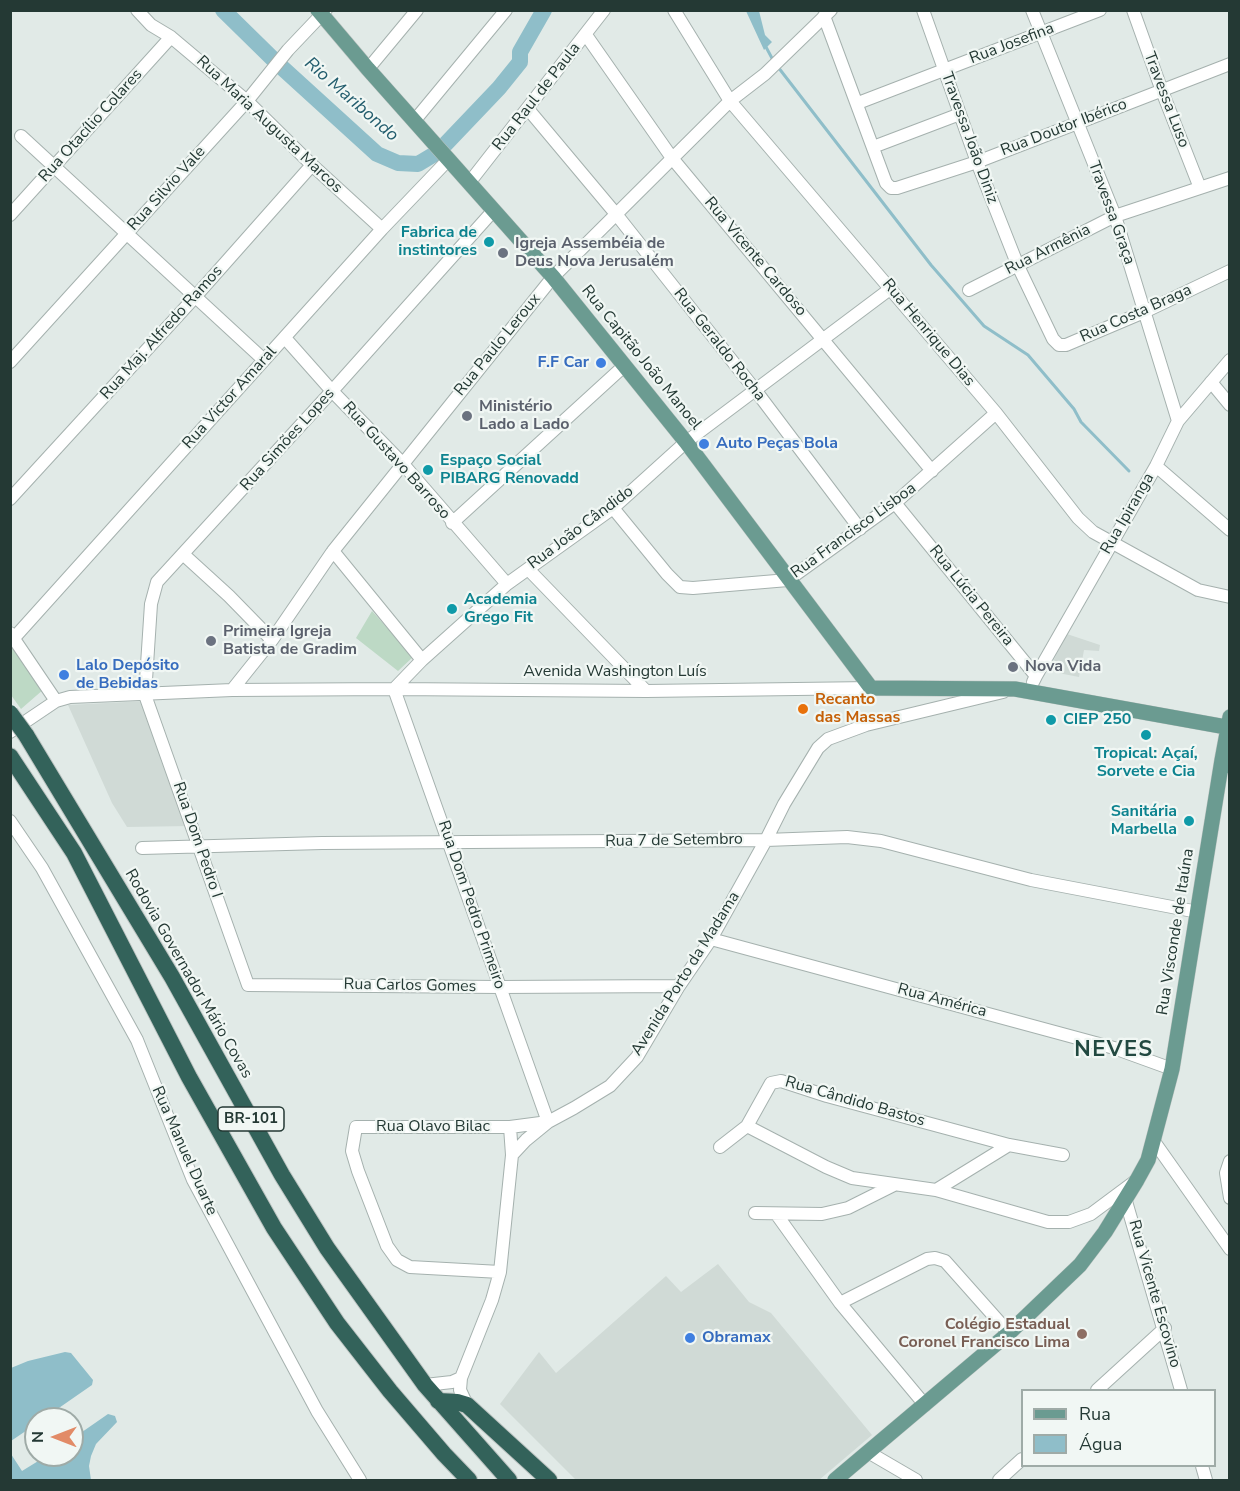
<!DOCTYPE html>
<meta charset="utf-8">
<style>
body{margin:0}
#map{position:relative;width:1240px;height:1491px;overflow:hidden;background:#e1eae7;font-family:"Nunito Sans",sans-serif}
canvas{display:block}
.frame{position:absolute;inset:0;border:12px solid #243934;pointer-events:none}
.legend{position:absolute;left:1021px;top:1389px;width:195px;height:78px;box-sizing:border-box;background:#f1f7f4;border:2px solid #9faba7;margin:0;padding:8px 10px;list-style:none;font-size:18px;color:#243934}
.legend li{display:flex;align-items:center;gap:12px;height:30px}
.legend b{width:30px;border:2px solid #9faba7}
.north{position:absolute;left:24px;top:1407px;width:60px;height:60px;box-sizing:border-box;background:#f1f7f4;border:2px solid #9faba7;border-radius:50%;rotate:270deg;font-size:16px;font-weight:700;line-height:24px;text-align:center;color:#243934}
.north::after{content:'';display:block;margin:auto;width:21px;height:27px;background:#e28b67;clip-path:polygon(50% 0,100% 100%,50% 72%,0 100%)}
</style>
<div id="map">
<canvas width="1240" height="1491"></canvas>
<div class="frame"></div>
<ul class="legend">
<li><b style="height:8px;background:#6b9b91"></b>Rua</li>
<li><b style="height:16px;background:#8fbec9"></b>Água</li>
</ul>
<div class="north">N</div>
</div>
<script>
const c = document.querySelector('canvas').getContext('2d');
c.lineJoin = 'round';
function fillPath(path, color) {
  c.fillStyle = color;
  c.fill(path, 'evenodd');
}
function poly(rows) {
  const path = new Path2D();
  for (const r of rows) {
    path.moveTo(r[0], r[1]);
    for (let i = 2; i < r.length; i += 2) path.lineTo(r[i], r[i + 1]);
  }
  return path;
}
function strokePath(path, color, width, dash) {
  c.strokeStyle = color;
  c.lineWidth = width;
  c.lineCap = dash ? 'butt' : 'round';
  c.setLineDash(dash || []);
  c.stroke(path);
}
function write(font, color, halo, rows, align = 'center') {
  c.font = font + ' "Nunito Sans",sans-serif';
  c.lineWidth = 4.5;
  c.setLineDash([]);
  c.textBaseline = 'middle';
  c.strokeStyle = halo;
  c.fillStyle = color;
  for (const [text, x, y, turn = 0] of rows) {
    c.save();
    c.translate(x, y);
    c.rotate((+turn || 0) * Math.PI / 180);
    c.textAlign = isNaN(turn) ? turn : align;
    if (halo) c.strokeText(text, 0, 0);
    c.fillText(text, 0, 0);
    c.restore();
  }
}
fillPath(poly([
 [1067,634,1100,645,1099,651,1084,650,1079,677,1048,671],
 [145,701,190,826,127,827,112,803,68,705],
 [718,1264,749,1302,771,1313,872,1435,819,1480,576,1480,500,1404,539,1352,556,1373,666,1276,681,1292]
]), '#d0dad6');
fillPath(poly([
 [372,611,413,657,398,671,356,638],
 [10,644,44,689,21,709,11,695]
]), '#bdd9c5');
fillPath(poly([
 [746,11,759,11,765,35,772,42,764,50],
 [65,1352,71,1353,93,1380,92,1385,43,1419,36,1419,36,1424,11,1441,11,1368,28,1361],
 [108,1414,115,1416,117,1422,96,1444,91,1456,89,1466,91,1480,11,1480,11,1454,22,1471,48,1455,72,1455,72,1439]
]), '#8fbec9');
strokePath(poly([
 [766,47,774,62],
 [778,67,931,265,984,326,1028,355,1074,409,1081,422,1129,471]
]), '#8fbec9', 3);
strokePath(poly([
 [223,10,277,63,377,154,398,163,418,164,438,152,499,88,520,62,520,52,544,10]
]), '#8fbec9', 16);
const minor = poly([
 [137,10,151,25,171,37,247,101,312,165,382,229],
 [674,10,730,101,996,413,1078,518,1093,532,1198,590,1230,597],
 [923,10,977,162,1018,266,1053,339,1059,345,1066,345,1144,312,1230,271],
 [1032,10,1115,216,1178,421],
 [1133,10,1162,91,1200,188],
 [824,16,886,183,891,188,897,188,977,162,1230,64],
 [586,35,672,158,932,471],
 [368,69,417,10],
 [858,103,1100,10],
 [528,109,616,214,756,391,860,529],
 [415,120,506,10],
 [21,136,264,360],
 [873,147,960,114],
 [469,183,604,10],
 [493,211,332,391,157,582,151,604,145,695,248,985,500,987,679,986],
 [10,215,171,37],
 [969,290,1115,216,1230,178],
 [285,338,332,391,403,464,507,584],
 [10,362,247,101,288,50,326,10],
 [1211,382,1230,405],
 [1156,466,1230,530],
 [10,499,195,297,312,165],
 [895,503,1036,676,1033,682],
 [613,508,667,574,680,587,693,588,788,580,895,503,996,413],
 [452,523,624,366],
 [333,551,422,660],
 [184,555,229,596,272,640],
 [528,569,646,691],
 [10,633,56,701],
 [14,638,382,229,448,160],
 [1036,676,1156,466,1178,421,1230,360],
 [232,690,272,640,333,551,553,277,730,101,765,74,831,10],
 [10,732,56,701,70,697,232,690,394,689,646,691,871,688],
 [10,821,42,868,137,1040,193,1180,317,1411,360,1480],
 [142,848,322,843,766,840,847,837,881,841,1031,880,1198,912],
 [711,939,1114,1048,1172,1069],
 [1153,1140,1230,1249],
 [720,1147,747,1126],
 [512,1155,526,1140,548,1122,394,689,422,660,507,584,613,508,686,442,890,289],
 [1063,1155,1009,1145,827,1096,781,1081,771,1083,747,1126,826,1167,852,1178,936,1190,1048,1222,1069,1222,1091,1214,1134,1182],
 [1230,1161,1226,1173,1230,1198],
 [936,1190,1009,1145],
 [1125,1198,1181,1390],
 [755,1213,822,1214,848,1208,894,1185],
 [777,1215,840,1303,925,1405],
 [500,1272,410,1267,397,1260,387,1246,358,1171,352,1151,356,1127,510,1127],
 [840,1303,927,1259,935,1258,945,1261,1009,1333],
 [425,1385,452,1382,461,1378],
 [1097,1390,1165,1328],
 [467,1405,460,1390,461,1378,492,1300,500,1272,512,1155,510,1127,548,1122,574,1108,610,1086,637,1057,679,986,711,939,766,840,784,804,818,748,828,739,866,725,1003,692],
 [868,1452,916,1480],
 [1202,1466,1206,1480],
 [999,1480,1022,1459]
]);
const major = poly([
 [318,10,368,69,553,277,686,442,871,688,1015,689,1226,727],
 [1226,766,1222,760,1230,717],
 [835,1480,1009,1333,1080,1265,1105,1232,1137,1180,1148,1160,1172,1069,1222,760]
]);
const highway = poly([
 [26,735,172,977,282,1175,327,1248,425,1385,509,1480],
 [10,756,74,853,189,1077,274,1228,337,1323,390,1391,444,1454,469,1480],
 [438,1401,457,1402,467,1405,549,1480]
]);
strokePath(minor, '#a5b1ae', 14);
strokePath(major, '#bdc4c2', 16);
strokePath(highway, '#bdc4c2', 18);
strokePath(minor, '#fff', 12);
strokePath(major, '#6b9b91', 15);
strokePath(highway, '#33625a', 16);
const highwayBridge = poly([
 [10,713,26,735]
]);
strokePath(highwayBridge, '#bdc4c2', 18, []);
strokePath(highwayBridge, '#33625a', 16);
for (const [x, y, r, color] of [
 [489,242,6,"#0f9aa8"],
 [503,253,6,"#6b7280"],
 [601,363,6,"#3f7fe0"],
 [467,416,6,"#6b7280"],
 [704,444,6,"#3f7fe0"],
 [428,470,6,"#0f9aa8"],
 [452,609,6,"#0f9aa8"],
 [211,641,6,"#6b7280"],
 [1013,667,6,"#6b7280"],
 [64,675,6,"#3f7fe0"],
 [803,709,6,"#e8710a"],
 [1051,720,6,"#0f9aa8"],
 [1146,735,6,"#0f9aa8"],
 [1189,821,6,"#0f9aa8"],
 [1082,1334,6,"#8d6e63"],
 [690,1338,6,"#3f7fe0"]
]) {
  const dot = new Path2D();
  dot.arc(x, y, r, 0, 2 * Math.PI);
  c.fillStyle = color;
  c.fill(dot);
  strokePath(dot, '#f1f7f4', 2);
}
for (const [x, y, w] of [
 [251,1119,66]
]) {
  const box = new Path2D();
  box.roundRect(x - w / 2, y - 12, w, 24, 4.5);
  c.fillStyle = '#f1f7f4';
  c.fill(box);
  strokePath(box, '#243934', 1.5);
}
write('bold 15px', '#243934', null, [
 ["BR-101",251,1119]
]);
write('16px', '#243934', '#f1f7f4', [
 ["Rua Josefina",1012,44,-21],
 ["Rua Raul de Paula",537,97,-52],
 ["Travessa Luso",1166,100,69],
 ["Rua Maria Augusta Marcos",269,125,43],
 ["Rua Otacílio Colares",91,126,-48],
 ["Rua Doutor Ibérico",1064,128,-21],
 ["Travessa João Diniz",969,138,70],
 ["Rua Silvio Vale",167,189,-48],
 ["Travessa Graça",1111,213,70],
 ["Rua Armênia",1048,250,-27],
 ["Rua Vicente Cardoso",755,257,50],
 ["Rua Costa Braga",1136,314,-24],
 ["Rua Maj. Alfredo Ramos",162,333,-48],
 ["Rua Henrique Dias",928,333,50],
 ["Rua Paulo Leroux",498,345,-51],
 ["Rua Geraldo Rocha",719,345,52],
 ["Rua Capitão João Manoel",641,358,51],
 ["Rua Victor Amaral",230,398,-48],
 ["Rua Simões Lopes",288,440,-48],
 ["Rua Gustavo Barroso",396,461,48],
 ["Rua Ipiranga",1128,514,-60],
 ["Rua João Cândido",581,528,-37],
 ["Rua Francisco Lisboa",854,531,-36],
 ["Rua Lúcia Pereira",971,596,51],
 ["Avenida Washington Luís",615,672],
 ["Rua Dom Pedro I",197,840,71],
 ["Rua 7 de Setembro",674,841,-1],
 ["Rua Dom Pedro Primeiro",471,905,71],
 ["Rua Visconde de Itaúna",1176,932,-81],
 ["Rodovia Governador Mário Covas",188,974,60],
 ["Avenida Porto da Madama",686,974,-58],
 ["Rua Carlos Gomes",410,986,1],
 ["Rua América",942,1001,15],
 ["Rua Cândido Bastos",855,1102,16],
 ["Rua Olavo Bilac",433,1127],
 ["Rua Manuel Duarte",184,1151,66],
 ["Rua Vicente Escovino",1154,1294,74]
]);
write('bold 16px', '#0d838f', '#f1f7f4', [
 ["Fabrica de",477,233,"right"],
 ["instintores",477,251,"right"],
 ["Espaço Social",440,461],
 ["PIBARG Renovadd",440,479],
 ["Academia",464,600],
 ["Grego Fit",464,618],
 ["CIEP 250",1063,720],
 ["Tropical: Açaí,",1146,754,"center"],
 ["Sorvete e Cia",1146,772,"center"],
 ["Sanitária",1177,812,"right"],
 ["Marbella",1177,830,"right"]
], 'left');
write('bold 16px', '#5b616d', '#f1f7f4', [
 ["Igreja Assembéia de",515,244],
 ["Deus Nova Jerusalém",515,262],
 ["Ministério",479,407],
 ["Lado a Lado",479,425],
 ["Primeira Igreja",223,632],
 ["Batista de Gradim",223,650],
 ["Nova Vida",1025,667]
], 'left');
write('bold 16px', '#366cbe', '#f1f7f4', [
 ["F.F Car",589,363,"right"],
 ["Auto Peças Bola",716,444],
 ["Lalo Depósito",76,666],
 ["de Bebidas",76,684],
 ["Obramax",702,1338]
], 'left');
write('bold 16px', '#c56008', '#f1f7f4', [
 ["Recanto",815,700],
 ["das Massas",815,718]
], 'left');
write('bold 16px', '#785e54', '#f1f7f4', [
 ["Colégio Estadual",1070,1325],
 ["Coronel Francisco Lima",1070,1343]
], 'right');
write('italic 18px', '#245e6e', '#f1f7f4', [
 ["Rio Maribondo",351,100,41]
]);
c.letterSpacing = '1.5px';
write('bold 22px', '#224941', '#f1f7f4', [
 ["NEVES",1114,1051]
]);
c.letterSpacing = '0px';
</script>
